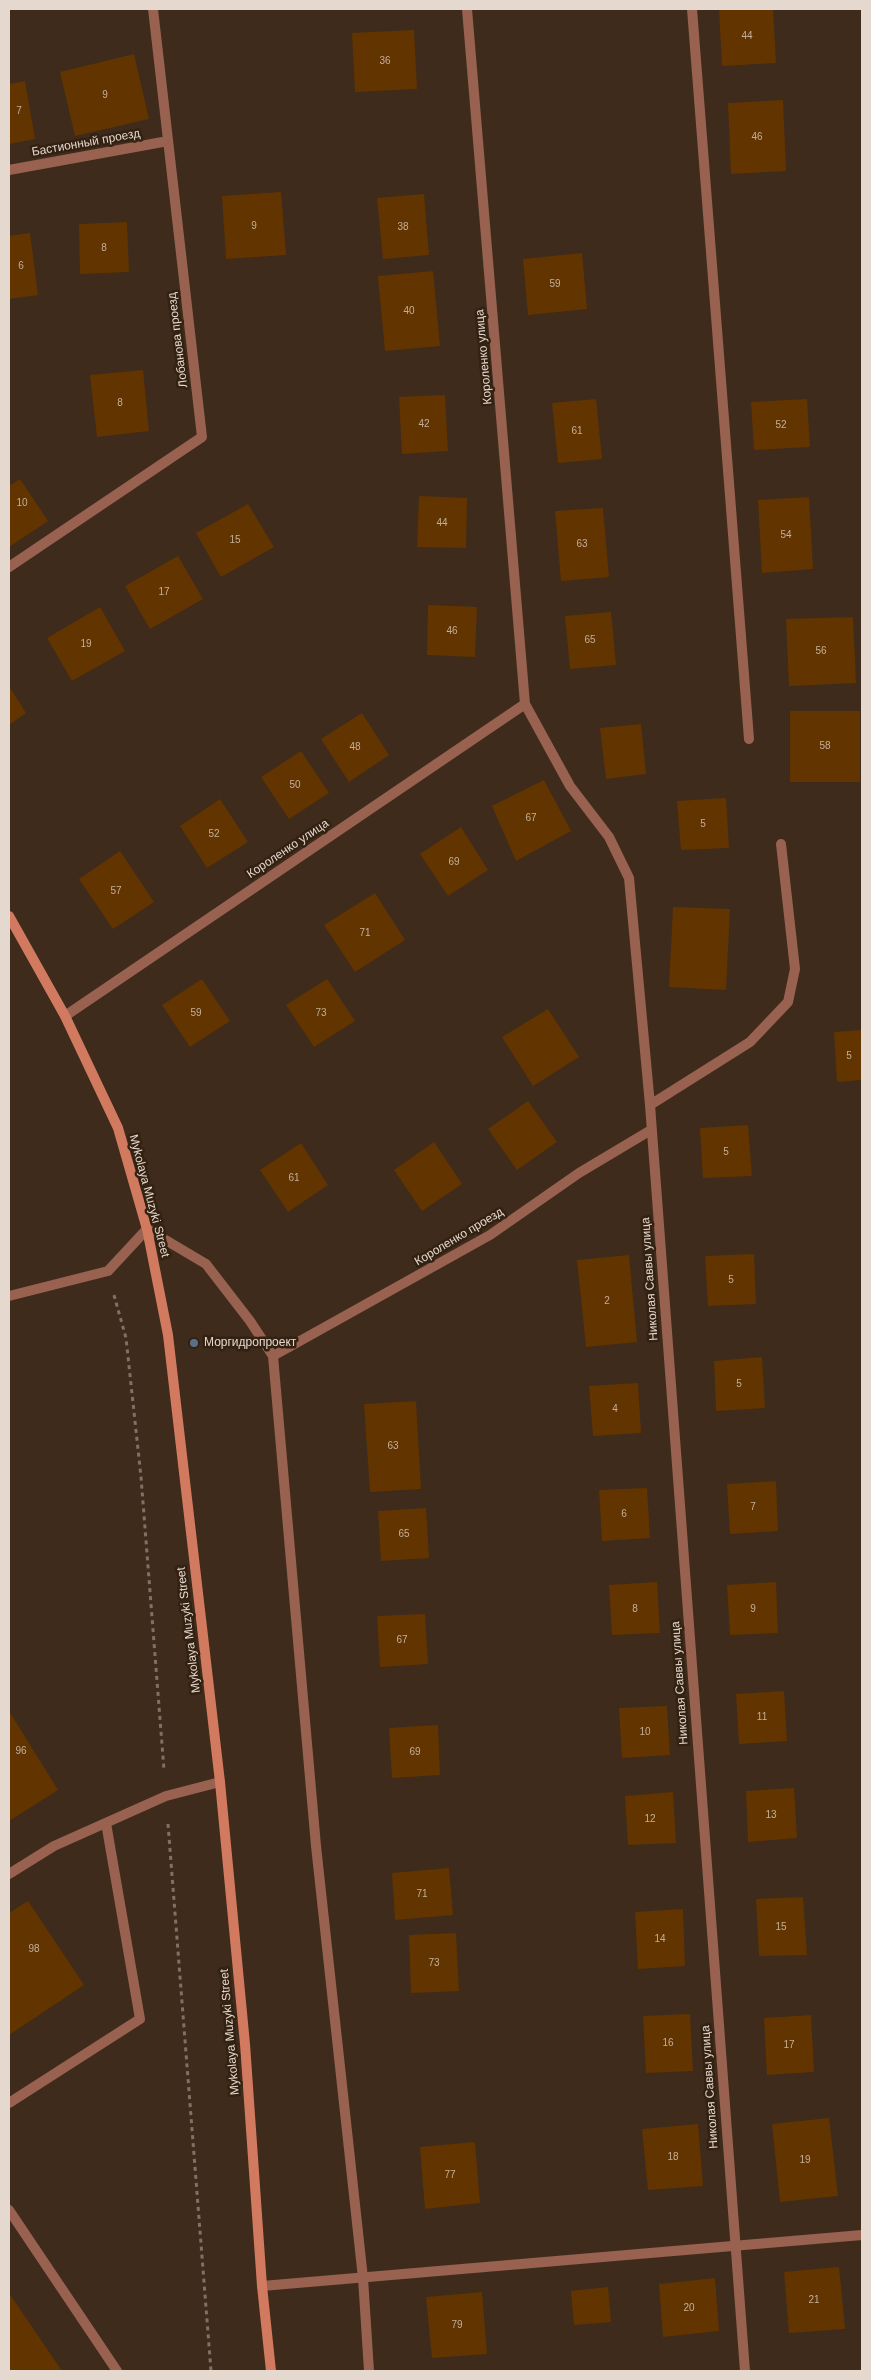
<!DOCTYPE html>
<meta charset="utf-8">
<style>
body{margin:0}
#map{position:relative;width:871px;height:2380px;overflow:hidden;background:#3e2b1b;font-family:Helvetica,sans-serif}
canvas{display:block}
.frame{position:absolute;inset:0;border:10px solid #e5d8ce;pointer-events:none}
</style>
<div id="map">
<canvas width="871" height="2380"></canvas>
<div class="frame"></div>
</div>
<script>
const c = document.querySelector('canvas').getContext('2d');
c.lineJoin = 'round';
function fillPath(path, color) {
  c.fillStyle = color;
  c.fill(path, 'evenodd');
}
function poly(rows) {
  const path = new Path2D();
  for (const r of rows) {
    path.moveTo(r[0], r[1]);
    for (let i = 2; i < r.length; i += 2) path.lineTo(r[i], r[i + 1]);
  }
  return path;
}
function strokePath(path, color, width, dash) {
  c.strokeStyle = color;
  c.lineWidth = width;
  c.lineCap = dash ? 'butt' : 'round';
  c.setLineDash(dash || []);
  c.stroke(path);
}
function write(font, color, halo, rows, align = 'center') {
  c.font = font + ' Helvetica,sans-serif';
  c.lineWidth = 5;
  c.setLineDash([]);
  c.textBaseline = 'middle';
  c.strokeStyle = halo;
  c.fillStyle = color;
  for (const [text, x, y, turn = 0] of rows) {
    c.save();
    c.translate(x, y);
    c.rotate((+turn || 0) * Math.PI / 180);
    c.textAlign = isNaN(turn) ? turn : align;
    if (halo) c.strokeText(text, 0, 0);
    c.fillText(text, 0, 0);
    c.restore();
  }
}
fillPath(poly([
 [719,9,773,9,776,63,722,66],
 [414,30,417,89,355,92,352,33],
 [134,54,149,119,75,136,60,72],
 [25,81,35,139,9,144,9,84],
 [783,100,786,171,731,174,728,103],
 [281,192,286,255,226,259,222,196],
 [424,194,429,255,383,259,377,198],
 [127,222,129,272,80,274,79,224],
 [30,233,38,295,9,299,9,236],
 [582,253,587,309,528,315,523,259],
 [433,271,440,346,385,351,378,276],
 [143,370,149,431,97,437,90,375],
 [445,395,448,451,402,454,399,397],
 [596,399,602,459,558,463,552,403],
 [807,399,810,447,754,450,751,402],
 [20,479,48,521,9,547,9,486],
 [419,496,467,498,466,548,417,547],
 [809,497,813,569,762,573,758,500],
 [248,504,274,547,221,577,196,533],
 [603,508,609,577,561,581,555,511],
 [178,556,203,599,150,629,125,586],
 [428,605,477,607,475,657,427,655],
 [100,607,125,651,72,681,47,638],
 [611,612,616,665,570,669,565,616],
 [853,617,856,683,789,686,786,619],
 [9,686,26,713,9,725],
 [790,711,860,711,860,782,790,782],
 [362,713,389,755,349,782,321,739],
 [641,724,646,774,606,779,600,728],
 [301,751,329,793,289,819,261,777],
 [544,780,571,831,516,861,492,806],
 [726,798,729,848,681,850,677,801],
 [220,799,248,842,207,868,180,826],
 [461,827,488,870,448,896,420,854],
 [120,851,154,902,113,929,79,879],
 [375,893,405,940,355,972,324,925],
 [673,907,730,909,726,990,669,987],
 [202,979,230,1021,190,1047,162,1005],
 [327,979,355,1021,314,1047,286,1005],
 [548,1009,579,1057,533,1086,502,1037],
 [862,1030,862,1080,837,1082,834,1032],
 [528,1101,557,1142,517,1170,488,1129],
 [748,1125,752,1176,703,1178,700,1128],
 [434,1142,462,1184,422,1211,394,1170],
 [301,1143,328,1185,288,1212,260,1170],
 [754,1254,756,1304,708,1306,705,1256],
 [629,1255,637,1342,586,1347,577,1260],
 [762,1357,765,1408,716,1411,714,1361],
 [638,1383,641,1433,593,1436,589,1386],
 [416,1401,421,1489,370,1492,364,1404],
 [776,1481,778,1531,730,1534,727,1484],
 [647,1488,650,1538,602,1541,599,1490],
 [426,1508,429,1558,381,1561,378,1511],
 [657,1582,660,1633,612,1635,609,1585],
 [776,1582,778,1633,730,1635,727,1585],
 [425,1614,428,1664,380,1667,377,1616],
 [784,1691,787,1741,739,1744,736,1694],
 [667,1706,670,1755,622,1758,619,1708],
 [9,1711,58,1790,9,1821],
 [438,1725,440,1775,392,1778,389,1728],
 [794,1788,797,1838,748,1842,746,1791],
 [673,1792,676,1843,628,1845,625,1796],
 [449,1868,453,1915,395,1920,392,1873],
 [803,1897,807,1955,759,1956,756,1899],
 [28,1901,84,1985,9,2035,9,1913],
 [683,1909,685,1966,638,1969,635,1912],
 [456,1933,459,1991,411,1993,409,1935],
 [690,2014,693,2071,646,2073,643,2016],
 [811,2015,814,2072,767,2075,764,2018],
 [829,2118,838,2196,780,2202,772,2124],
 [698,2124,703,2186,648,2190,642,2129],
 [475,2142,480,2203,425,2209,420,2147],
 [839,2267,845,2329,789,2333,784,2272],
 [715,2278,719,2331,663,2337,659,2284],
 [608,2287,611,2322,574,2325,571,2291],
 [482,2292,487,2354,432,2358,426,2297],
 [9,2293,62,2371,9,2371]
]), '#623400');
strokePath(poly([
 [114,1295,126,1338,141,1477,164,1770],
 [168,1824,211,2371]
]), '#817063', 3, [4, 4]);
strokePath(poly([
 [692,9,749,739],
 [9,170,168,141],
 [9,567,202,437,153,9],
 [650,1105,750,1042,788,1002,795,969,781,844],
 [9,1296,108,1271,147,1229],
 [9,1874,54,1846,166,1796,220,1782],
 [9,2103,140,2019,106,1823],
 [9,2210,117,2371],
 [262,2286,862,2235]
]), '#986150', 10);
strokePath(poly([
 [467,9,525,704,570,786,609,837,629,878,650,1105,745,2371],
 [65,1016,525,704],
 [147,1229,206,1264,250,1321,273,1356,316,1846,363,2278,369,2371],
 [273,1356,490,1235,579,1173,651,1130]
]), '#986150', 10);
strokePath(poly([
 [9,916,65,1016,118,1128,147,1229,168,1335,220,1782,245,2044,262,2286,271,2371]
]), '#d27a60', 10);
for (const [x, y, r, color] of [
 [194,1343,5,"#5c6f8a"]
]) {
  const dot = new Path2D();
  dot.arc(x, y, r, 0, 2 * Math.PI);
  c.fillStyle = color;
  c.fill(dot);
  strokePath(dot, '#332111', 2);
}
write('10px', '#c4af9a', null, [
 ["44",747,36],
 ["36",385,61],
 ["9",105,95],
 ["7",19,111],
 ["46",757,137],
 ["9",254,226],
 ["38",403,227],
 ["8",104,248],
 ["6",21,266],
 ["59",555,284],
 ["40",409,311],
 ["8",120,403],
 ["42",424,424],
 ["52",781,425],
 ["61",577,431],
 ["10",22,503],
 ["44",442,523],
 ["54",786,535],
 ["15",235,540],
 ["63",582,544],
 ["17",164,592],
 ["46",452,631],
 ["65",590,640],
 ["19",86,644],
 ["56",821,651],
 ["58",825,746],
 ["48",355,747],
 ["50",295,785],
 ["67",531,818],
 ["5",703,824],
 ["52",214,834],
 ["69",454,862],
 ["57",116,891],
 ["71",365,933],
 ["59",196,1013],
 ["73",321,1013],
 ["5",849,1056],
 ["5",726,1152],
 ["61",294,1178],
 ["5",731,1280],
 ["2",607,1301],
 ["5",739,1384],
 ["4",615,1409],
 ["63",393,1446],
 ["7",753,1507],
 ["6",624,1514],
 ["65",404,1534],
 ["8",635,1609],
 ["9",753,1609],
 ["67",402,1640],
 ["11",762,1717],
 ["10",645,1732],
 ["96",21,1751],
 ["69",415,1752],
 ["13",771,1815],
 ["12",650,1819],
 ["71",422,1894],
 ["15",781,1927],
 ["14",660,1939],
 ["98",34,1949],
 ["73",434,1963],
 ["16",668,2043],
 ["17",789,2045],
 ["18",673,2157],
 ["19",805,2160],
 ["77",450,2175],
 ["21",814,2300],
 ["20",689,2308],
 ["79",457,2325]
]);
write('12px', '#e5d8ce', '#332111', [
 ["Бастионный проезд",86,143,-10],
 ["Лобанова проезд",178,340,-97],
 ["Короленко улица",484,357,-95],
 ["Короленко улица",288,849,-34],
 ["Mykolaya Muzyki Street",149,1196,75],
 ["Короленко проезд",459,1237,-31],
 ["Николая Саввы улица",650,1279,-94],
 ["Mykolaya Muzyki Street",189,1630,-97],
 ["Николая Саввы улица",680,1683,-94],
 ["Mykolaya Muzyki Street",230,2032,-95],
 ["Николая Саввы улица",710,2087,-94]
]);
write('12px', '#e5d8ce', '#332111', [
 ["Моргидропроект",204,1343]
], 'left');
</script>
